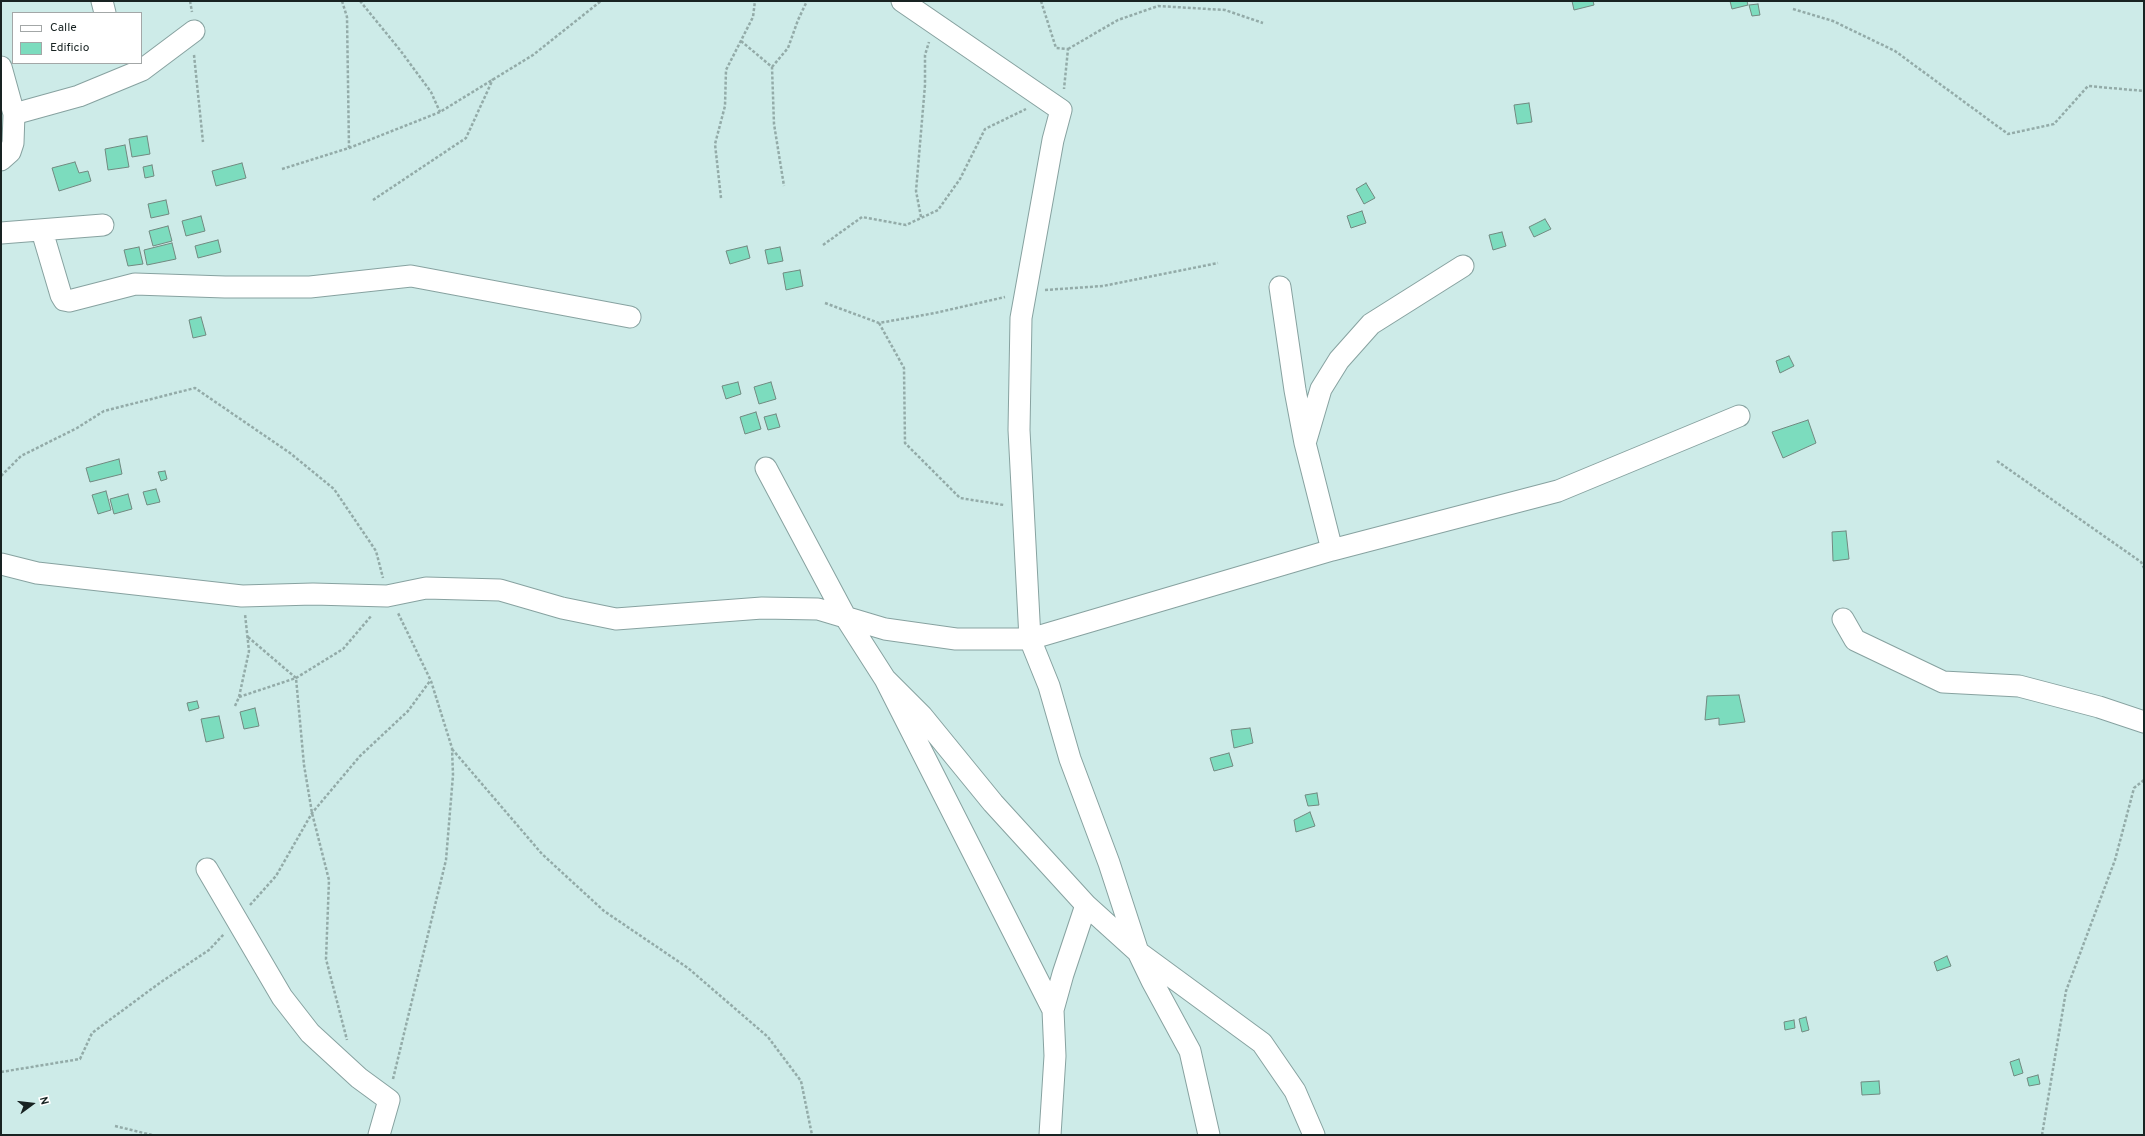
<!DOCTYPE html>
<style>
body{margin:0}
#map{position:relative;width:2145px;height:1136px;overflow:hidden;background:#cdebe8;font-family:Overpass,sans-serif}
canvas{display:block}
.frame{position:absolute;inset:0;border:2px solid #182322;pointer-events:none}
.legend{position:absolute;left:12px;top:12px;width:130px;height:52px;box-sizing:border-box;background:#fff;border:1px solid #a3a7a7;margin:0;padding:5px 7px;list-style:none;font-size:12px;color:#182322}
.legend li{display:flex;align-items:center;gap:8px;height:20px}
.legend b{width:20px;border:1px solid #a3a7a7}
.north{position:absolute;left:12px;top:1084px;width:40px;height:40px;-webkit-text-stroke:3px #fff;paint-order:stroke;rotate:75deg;font-size:11px;font-weight:700;line-height:16px;text-align:center;color:#182322}
.north::after{content:'';display:block;margin:auto;width:14px;height:18px;background:#182322;clip-path:polygon(50% 0,100% 100%,50% 72%,0 100%)}
</style>
<div id="map">
<canvas width="2145" height="1136"></canvas>
<div class="frame"></div>
<ul class="legend">
<li><b style="height:5px;background:#fff"></b>Calle</li>
<li><b style="height:11px;background:#7cdcbe"></b>Edificio</li>
</ul>
<div class="north">N</div>
</div>
<script>
const c = document.querySelector('canvas').getContext('2d');
c.lineJoin = 'round';
function fillPath(path, color) {
  c.fillStyle = color;
  c.fill(path, 'evenodd');
}
function poly(rows) {
  const path = new Path2D();
  for (const r of rows) {
    path.moveTo(r[0], r[1]);
    for (let i = 2; i < r.length; i += 2) path.lineTo(r[i], r[i + 1]);
  }
  return path;
}
function strokePath(path, color, width, dash) {
  c.strokeStyle = color;
  c.lineWidth = width;
  c.lineCap = dash ? 'butt' : 'round';
  c.setLineDash(dash || []);
  c.stroke(path);
}
const building = poly([
 [1572,1,1593,1,1594,5,1574,10,1572,1],
 [1730,1,1747,1,1748,5,1732,9,1730,1],
 [1758,4,1760,15,1752,16,1749,5,1758,4],
 [1529,103,1532,122,1517,124,1514,105,1529,103],
 [147,136,150,154,132,157,129,139,147,136],
 [125,145,129,167,108,170,105,149,125,145],
 [75,162,79,173,88,171,91,181,59,191,52,168,75,162],
 [242,163,246,178,216,186,212,171,242,163],
 [152,165,154,176,145,178,143,167,152,165],
 [1366,183,1375,198,1364,204,1356,189,1366,183],
 [166,200,169,214,151,218,148,204,166,200],
 [1362,211,1366,223,1351,228,1347,216,1362,211],
 [201,216,205,231,186,236,182,221,201,216],
 [1545,219,1551,229,1534,237,1529,227,1545,219],
 [168,226,172,241,153,246,149,231,168,226],
 [1502,232,1506,246,1493,250,1489,235,1502,232],
 [218,240,221,252,198,258,195,246,218,240],
 [172,243,176,259,147,265,144,250,172,243],
 [747,246,750,258,730,264,726,251,747,246],
 [139,247,143,264,128,266,124,250,139,247],
 [780,247,783,261,768,264,765,250,780,247],
 [800,270,803,286,786,290,783,273,800,270],
 [201,317,206,335,193,338,189,320,201,317],
 [1789,356,1794,366,1780,373,1776,361,1789,356],
 [738,382,741,394,726,399,722,386,738,382],
 [771,382,776,399,759,404,754,387,771,382],
 [756,412,761,429,745,434,740,417,756,412],
 [776,414,780,427,768,430,764,417,776,414],
 [1808,420,1816,443,1783,458,1772,432,1808,420],
 [119,459,122,474,90,482,86,468,119,459],
 [165,471,167,479,161,481,158,472,165,471],
 [156,489,160,502,147,505,143,492,156,489],
 [106,491,111,510,98,514,92,495,106,491],
 [128,494,132,509,114,514,110,499,128,494],
 [1846,531,1849,559,1833,561,1832,532,1846,531],
 [1739,695,1745,722,1719,725,1719,718,1705,720,1707,696,1739,695],
 [197,701,199,708,189,711,187,703,197,701],
 [255,708,259,726,244,729,240,712,255,708],
 [219,716,224,738,206,742,201,719,219,716],
 [1250,728,1253,743,1234,748,1231,730,1250,728],
 [1229,753,1233,766,1214,771,1210,758,1229,753],
 [1317,793,1319,805,1308,806,1305,795,1317,793],
 [1310,812,1315,826,1296,832,1294,820,1310,812],
 [1947,956,1951,966,1937,971,1934,962,1947,956],
 [1806,1017,1809,1030,1802,1032,1799,1019,1806,1017],
 [1794,1020,1795,1028,1785,1030,1784,1022,1794,1020],
 [2019,1059,2023,1073,2014,1076,2010,1062,2019,1059],
 [2038,1075,2040,1084,2029,1086,2027,1078,2038,1075],
 [1879,1081,1880,1094,1862,1095,1861,1082,1879,1081]
]);
fillPath(building, '#7cdcbe');
strokePath(building, '#718980', 1);
const minor = poly([
 [102,1,105,13],
 [902,1,1061,110,1053,140,1021,318,1019,430,1030,639,1049,686,1070,759,1109,863,1138,952,1152,981,1190,1051,1209,1135],
 [1,67,14,114],
 [1,160,10,152,13,143,14,114,79,96,142,70,194,31],
 [42,231,61,295,64,300,69,301,135,284,225,287,310,287,411,276,630,317],
 [1,233,103,225],
 [1280,287,1295,390,1305,443,1332,550],
 [1306,440,1321,389,1339,360,1371,324,1463,266],
 [766,468,846,618,885,679,1053,1010],
 [1,564,37,573,242,596,313,594,387,596,426,588,500,590,562,608,616,619,762,608,818,609,885,629,956,639,1030,639,1332,550,1558,491,1739,416],
 [1843,619,1855,640,1943,682,2019,686,2099,707,2144,722],
 [885,679,922,716,993,803,1086,905,1138,952,1262,1043,1295,1091,1314,1135],
 [207,869,282,997,310,1033,359,1078,389,1100,379,1135],
 [1050,1135,1055,1056,1053,1010,1063,974,1086,905]
]);
strokePath(minor, '#87a2a0', 23);
strokePath(poly([
 [190,1,192,12],
 [342,1,347,17,349,148],
 [360,1,400,50,431,92,440,112],
 [1041,1,1056,48,1068,49,1064,89],
 [1793,9,1833,21,1895,51,2008,134,2054,124,2088,86,2144,91],
 [741,41,772,67,774,124,784,186],
 [1068,49,1118,20,1158,6,1225,10,1263,23],
 [194,55,203,142],
 [772,67,788,48,798,20,807,1],
 [282,169,349,148,440,112,533,55,601,1],
 [721,198,715,144,725,106,726,70,753,17,755,1],
 [373,200,466,138,493,79],
 [921,217,916,191,925,85,925,55,929,42],
 [823,245,862,217,906,225,938,210,960,179,985,129,1026,109],
 [1045,290,1103,286,1218,263],
 [825,303,879,323,935,313,1005,297],
 [879,323,904,368,905,443,960,498,1004,505],
 [1997,461,2141,562,2144,568],
 [1,476,21,456,77,428,104,411,195,388,290,453,334,489,376,551,383,578],
 [248,637,296,678,304,765,312,813,329,880,326,959,347,1040],
 [239,697,296,678,343,649,372,615],
 [235,706,239,697,249,651,245,614],
 [452,749,542,854,604,911,688,968,768,1037,801,1081,812,1135],
 [250,905,276,876,312,813,360,756,408,711,430,681],
 [1,1072,80,1059,92,1033,161,982,209,950,224,934],
 [393,1079,446,860,453,775,452,748,431,681,398,613],
 [115,1126,152,1135],
 [2042,1135,2066,991,2115,860,2134,788,2144,780]
]), '#93aba8', 2.5, [3, 2]);
strokePath(minor, '#fff', 21);
</script>
